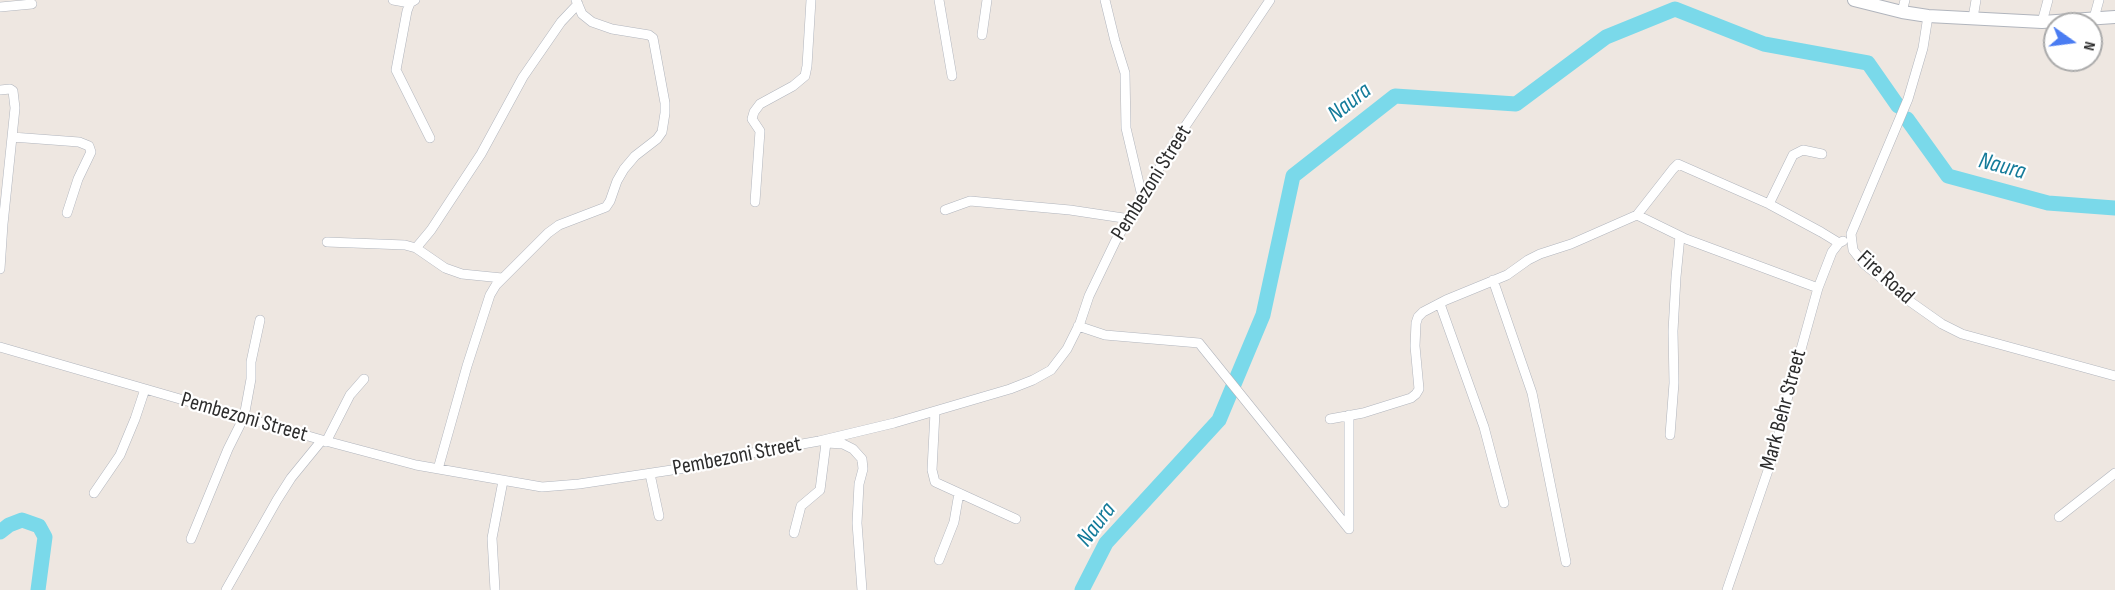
<!DOCTYPE html>
<style>
body{margin:0}
#map{position:relative;width:2115px;height:590px;overflow:hidden;background:#eee7e1;font-family:"Sofia Sans Condensed",sans-serif}
canvas{display:block}
.north{position:absolute;left:2043px;top:12px;width:60px;height:60px;box-sizing:border-box;background:#fff;border:2px solid #ababab;border-radius:50%;rotate:104deg;font-size:16px;font-weight:700;line-height:24px;text-align:center;color:#2d2d2d}
.north::after{content:'';display:block;margin:auto;width:21px;height:27px;background:#4a7cf2;clip-path:polygon(50% 0,100% 100%,50% 72%,0 100%)}
</style>
<div id="map">
<canvas width="2115" height="590"></canvas>
<div class="north">N</div>
</div>
<script>
const c = document.querySelector('canvas').getContext('2d');
c.lineJoin = 'round';
function poly(rows) {
  const path = new Path2D();
  for (const r of rows) {
    path.moveTo(r[0], r[1]);
    for (let i = 2; i < r.length; i += 2) path.lineTo(r[i], r[i + 1]);
  }
  return path;
}
function strokePath(path, color, width, dash) {
  c.strokeStyle = color;
  c.lineWidth = width;
  c.lineCap = dash ? 'butt' : 'round';
  c.setLineDash(dash || []);
  c.stroke(path);
}
function write(font, color, halo, rows, align = 'center') {
  c.font = font + ' "Sofia Sans Condensed",sans-serif';
  c.lineWidth = 4.5;
  c.setLineDash([]);
  c.textBaseline = 'middle';
  c.strokeStyle = halo;
  c.fillStyle = color;
  for (const [text, x, y, turn = 0] of rows) {
    c.save();
    c.translate(x, y);
    c.rotate((+turn || 0) * Math.PI / 180);
    c.textAlign = isNaN(turn) ? turn : align;
    if (halo) c.strokeText(text, 0, 0);
    c.fillText(text, 0, 0);
    c.restore();
  }
}
strokePath(poly([
 [1907,119,1948,176,2048,203,2115,208],
 [0,532,9,525,22,520,39,526,45,537,38,590],
 [1082,590,1106,543,1219,420,1263,315,1293,176,1395,96,1516,104,1606,37,1675,9,1764,44,1868,63,1898,106]
]), '#7ad9ea', 15);
const minor = poly([
 [393,0,410,3],
 [415,0,410,3,407,11,396,70,430,138],
 [939,0,952,76],
 [1105,0,1115,41,1125,73,1126,128,1142,196],
 [0,7,32,4],
 [1902,12,1905,0],
 [1928,16,1923,48,1908,99,1851,234,1853,250,1864,264,1908,300,1942,324,1962,334,2115,376],
 [1973,18,1976,0],
 [2094,18,2099,0],
 [2042,22,2048,0],
 [982,35,987,0],
 [0,90,10,89,13,91,15,108,3,224,0,269],
 [12,137,79,142,89,146,91,152,78,179,67,213],
 [755,202,760,131,752,119,754,112,760,104,793,86,805,76,807,66,811,0],
 [1769,204,1793,155,1803,150,1822,154],
 [945,210,970,201,1070,210,1130,219],
 [1637,215,1686,239,1818,288],
 [327,242,405,245,416,248,445,268,462,274,502,278],
 [416,248,431,230,481,154,523,77,561,22,578,4],
 [1493,280,1532,393,1566,562],
 [1440,304,1484,427,1504,503],
 [1078,326,1105,335,1199,343,1349,529],
 [0,347,322,440,416,465,542,487,579,484,685,468,741,455,819,441,894,423,1010,389,1033,380,1051,370,1067,349,1080,323,1089,296,1116,240,1178,137,1270,0],
 [935,412,932,470,935,482,1016,519],
 [1330,419,1363,413,1411,398,1416,394,1419,389,1415,346,1416,323,1418,317,1423,312,1446,300,1507,275,1528,260,1540,254,1571,244,1637,215,1673,169,1678,164,1769,204,1821,232,1839,243],
 [1670,435,1674,383,1673,331,1676,277,1680,236],
 [326,442,350,395,364,379],
 [827,443,843,444,853,449,862,459,863,469,859,484,857,523,862,590],
 [438,469,467,366,490,295,496,285,548,233,559,225,606,207,610,201,617,181,624,169,635,156,657,139,662,132,665,113,665,103,653,38,649,35,612,29,592,22,582,14,576,0],
 [650,474,659,516],
 [94,493,120,455,135,419,145,389],
 [2059,517,2115,473],
 [1349,529,1349,415],
 [794,533,801,506,820,490,826,443],
 [191,539,228,449,244,417,251,379,251,362,260,320],
 [939,560,954,522,959,493],
 [226,590,277,500,291,478,322,440],
 [495,590,492,538,503,481],
 [1727,590,1775,450,1785,407,1818,288,1832,252,1839,243,1843,241]
]);
const tertiary = poly([
 [1854,0,1902,12,1928,16,2042,22,2115,17]
]);
strokePath(minor, '#b1b5bd', 10);
strokePath(tertiary, '#b1b5bd', 14);
strokePath(minor, '#fff', 9);
strokePath(tertiary, '#fff', 12);
write('22px', '#2d2d2d', '#fff', [
 ["Pembezoni Street",1152,183,-58],
 ["Fire Road",1885,278,42],
 ["Mark Behr Street",1784,410,-75],
 ["Pembezoni Street",244,418,16],
 ["Pembezoni Street",737,457,-11]
]);
write('italic 24px', '#147b9a', '#fff', [
 ["Naura",1350,103,-38],
 ["Naura",2002,167,15],
 ["Naura",1097,525,-53]
]);
</script>
